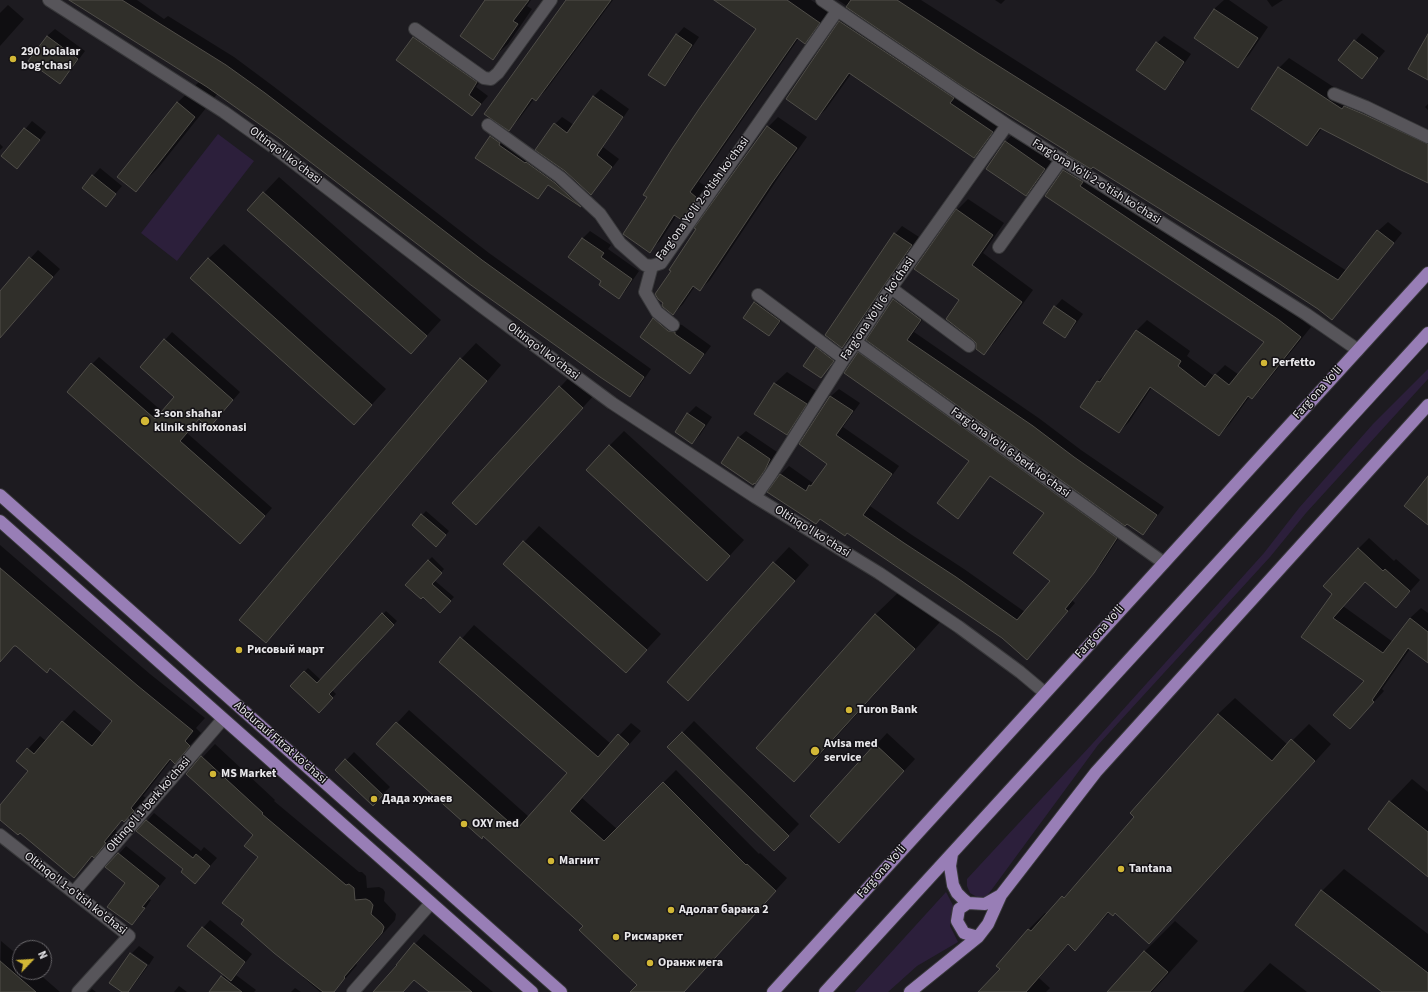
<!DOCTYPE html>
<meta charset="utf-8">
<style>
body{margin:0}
#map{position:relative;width:1428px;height:992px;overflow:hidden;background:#1d1b20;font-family:"Source Sans 3",sans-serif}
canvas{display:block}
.north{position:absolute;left:12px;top:940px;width:40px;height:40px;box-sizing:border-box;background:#141216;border:1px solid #69676b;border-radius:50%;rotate:65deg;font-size:11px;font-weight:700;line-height:16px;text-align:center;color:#e8e7ea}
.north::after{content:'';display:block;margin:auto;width:14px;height:18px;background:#d2b736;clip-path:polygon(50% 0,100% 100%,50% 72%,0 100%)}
</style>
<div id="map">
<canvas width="1428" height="992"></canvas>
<div class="north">N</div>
</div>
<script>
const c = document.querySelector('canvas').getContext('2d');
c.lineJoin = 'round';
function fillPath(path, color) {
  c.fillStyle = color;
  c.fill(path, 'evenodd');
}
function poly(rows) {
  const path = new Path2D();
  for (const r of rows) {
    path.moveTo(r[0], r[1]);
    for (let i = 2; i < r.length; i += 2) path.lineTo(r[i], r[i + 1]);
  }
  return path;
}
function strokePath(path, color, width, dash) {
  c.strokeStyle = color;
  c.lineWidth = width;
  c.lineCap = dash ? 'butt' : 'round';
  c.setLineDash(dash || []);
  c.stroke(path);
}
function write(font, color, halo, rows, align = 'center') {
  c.font = font + ' "Source Sans 3",sans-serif';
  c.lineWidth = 3;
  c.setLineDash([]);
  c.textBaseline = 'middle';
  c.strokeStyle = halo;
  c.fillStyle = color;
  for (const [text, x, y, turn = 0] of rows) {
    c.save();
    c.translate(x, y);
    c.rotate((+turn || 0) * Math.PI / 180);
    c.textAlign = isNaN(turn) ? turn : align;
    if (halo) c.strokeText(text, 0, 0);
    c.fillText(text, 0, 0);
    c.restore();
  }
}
fillPath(poly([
 [218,134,254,161,177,261,141,233],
 [1428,369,1428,379,1306,513,1270,557,1098,745,987,896,982,898,977,897,970,893,967,886,967,879,1093,743,1264,553,1299,508,1373,424],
 [946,892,955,909,951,917,950,926,958,942,917,966,888,992,855,992]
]), '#2c1f3b');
fillPath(poly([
 [71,0,137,0,164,19,168,16,234,57,273,86,489,253,651,369,638,388,630,396,469,282,279,138,218,93,158,168,136,190,177,103,200,81],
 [487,0,531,0,527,6,532,9,508,44,493,58],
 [567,0,613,0,546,90,536,100,534,99,519,119,509,129],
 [716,0,811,0,829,12,815,32,805,42,799,38,699,182,707,187,692,209,682,219,677,215,660,241,649,251,757,29],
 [838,0,921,0,1347,271,1378,231,1388,222,1402,233,1341,309,1332,319,1319,308,959,82,958,84,963,87,960,92,1002,122,984,147,974,157,851,74,826,109,816,119,819,52,840,21,850,11,954,81,955,80],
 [995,0,1005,0,1001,4],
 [1224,0,1229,0,1268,27,1249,55,1238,66,1214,9],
 [1267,0,1283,0,1272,7],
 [8,5,24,19,0,46,0,13],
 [684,27,699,37,672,77,665,85,650,75,677,35],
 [55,29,85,51,67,75,60,83,47,36],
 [422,30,484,75,476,87,488,96,472,115,398,60,414,38],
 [1362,33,1385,51,1362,78,1339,60],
 [1164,36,1191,54,1172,81,1165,89,1157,43],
 [1289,58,1352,99,1428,130,1428,181,1322,128,1317,135,1307,145,1279,68],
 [601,89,629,109,603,147,619,159,598,186,591,194,555,124,562,117,574,125,593,97],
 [1428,104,1428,110,1425,107],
 [778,117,807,137,782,172,710,280,700,290,695,286,683,304,673,314,768,127],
 [32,121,46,132,24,160,3,156],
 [498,129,588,199,581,206,549,185,538,198,476,157,491,136],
 [1017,130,1056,157,1037,184,1026,195,988,169,1006,141],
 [0,144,3,147,0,150],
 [1074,160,1092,171,1089,176,1289,310,1311,327,1262,388,1252,398,1250,396,1229,425,1219,435,1152,387,1129,422,1119,432,1081,407,1098,381,1109,371,1137,330,1147,320,1190,351,1187,356,1214,376,1225,365,1239,375,1265,342,1046,195,1064,170],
 [100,168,122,186,105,206,93,176],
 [279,177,441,320,411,353,248,210],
 [968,199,1004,223,983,253,1033,290,995,342,984,353,977,343,961,300,957,210],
 [902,226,919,237,892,275,850,340,842,347,895,234],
 [590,231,611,245,608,249,639,271,626,290,619,298,603,280,569,257,583,238],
 [224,244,386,389,354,424,208,259],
 [38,250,60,269,0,338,0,292],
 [901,292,928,312,914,332,1040,419,1081,450,1164,507,1150,526,1143,534,868,340,894,299],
 [762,295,787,313,777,327,769,335,744,318,755,302],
 [1062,299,1083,314,1072,329,1065,337,1055,307],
 [661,311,676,324,682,325,711,346,697,365,690,372,654,319],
 [172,332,240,392,217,419,200,418,187,433,272,508,248,535,92,364,99,357,163,412,176,397,165,340],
 [824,341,841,353,821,377,817,348],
 [476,343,501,365,281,626,266,641,241,620,461,359],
 [866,345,1124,530,1102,563,1072,600,1075,603,1027,659,1002,637,847,532,769,492,781,474,789,466,813,483,828,464,800,444,831,396,839,389,860,403,843,427,899,466,870,506,912,535,964,569,1025,612,1051,581,1045,512,991,475,965,509,957,517,970,460,859,353],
 [575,371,597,392,476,524,453,503],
 [787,372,818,392,798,423,786,434,755,414,775,383],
 [696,406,712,417,700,435,692,443,676,431,688,414],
 [624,431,744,540,722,564,609,446],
 [746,431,777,452,773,457,774,457,762,475,755,482,738,438],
 [426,511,449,531,440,542,413,525],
 [539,526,661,634,626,672,504,564],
 [1369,538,1394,561,1396,559,1420,580,1396,607,1365,581,1343,606,1393,642,1410,618,1421,608,1428,613,1428,662,1410,649,1382,689,1384,691,1350,728,1365,681,1303,637,1333,594,1358,549],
 [0,545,150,674,205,718,196,728,201,733,175,762,172,759,143,796,146,798,124,821,123,820,115,829,117,831,74,877,20,832,0,819,0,807,29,771,17,761,40,736,46,741,74,710,103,734,114,720,50,667,15,645,0,662],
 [789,547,809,565,703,685,688,700,668,682,774,563],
 [432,557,444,569,434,580,454,597,440,611,423,595,428,561],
 [902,589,940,622,820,755,794,781,757,748,876,614],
 [386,611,397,621,332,690,336,694,319,712,291,686,308,668,321,680],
 [474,625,611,744,631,723,641,731,582,798,617,829,676,770,759,854,760,853,787,878,684,992,638,992,638,985,584,926,484,835,378,744,409,710,529,817,569,772,441,662],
 [1235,698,1288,745,1309,724,1331,744,1166,926,1149,943,1115,912,1110,912,1075,949,1069,944,1039,978,1050,988,1046,992,980,992,1001,969,998,966,1029,929,1045,913,1047,915,1079,881,1136,817,1218,714],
 [694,721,799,824,774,850,669,747],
 [887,733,915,759,850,830,811,816],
 [215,744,275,800,274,801,359,872,362,872,366,876,367,888,379,887,383,889,385,892,384,901,396,914,395,920,356,964,357,965,334,992,320,992,303,977,304,976,245,920,259,857,255,835,187,774],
 [354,752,390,787,380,797,337,770],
 [1412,779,1428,792,1428,876,1369,829,1390,802],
 [154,813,201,851,204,847,217,858,195,883,147,821],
 [126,846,166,878,149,899,151,900,139,917,132,924,127,883,107,867],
 [1344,869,1428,934,1428,992,1383,992,1322,891],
 [210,920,252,954,236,975,256,990,254,992,211,992,224,974,203,928],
 [1175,921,1198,941,1152,992,1108,992,1145,951],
 [424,934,493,992,431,992,415,979,403,992,375,992,415,944],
 [1,941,20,957,20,972,37,972,60,992,0,992],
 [139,946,154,957,149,965,132,953],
 [131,955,148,966,133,986,128,992,124,992],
 [1270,963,1307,992,1243,992],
 [179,986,187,992,174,992],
 [295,988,301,992,291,992],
 [92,989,96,992,89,992]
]), '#0007');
const building = poly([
 [69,0,122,0,226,65,265,93,482,260,644,377,630,397,600,377,468,283,279,138,207,87,69,0],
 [485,0,529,0,513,21,518,24,493,60,460,36,485,0],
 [566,0,611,0,536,101,532,98,509,131,484,114,566,0],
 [714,0,787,0,820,23,805,44,797,38,690,192,697,198,682,220,674,215,650,253,623,234,647,197,643,195,672,149,699,109,756,29,714,0],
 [851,0,897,0,978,53,1338,280,1377,230,1394,243,1332,320,1318,309,1278,283,1093,167,1091,169,1066,154,1068,152,962,86,846,7,851,0],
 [1214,9,1258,38,1238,68,1194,38,1214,9],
 [839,21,954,98,950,103,993,132,974,158,849,73,816,120,786,99,839,21],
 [676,34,692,45,665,86,648,75,676,34],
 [1428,34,1428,80,1408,69,1428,34],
 [47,36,78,59,60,84,28,61,47,36],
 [413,37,477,82,469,95,481,104,472,116,396,60,413,37],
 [1354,40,1378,58,1362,79,1338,60,1354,40],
 [1156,42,1184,62,1165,90,1136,70,1156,42],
 [1278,67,1342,109,1344,106,1363,114,1428,144,1428,183,1399,169,1320,128,1307,146,1251,109,1278,67],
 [593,96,623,117,597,155,612,167,591,195,565,171,535,150,554,123,567,133,593,96],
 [177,102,195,117,136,192,117,177,177,102],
 [767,126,797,148,772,183,700,291,693,286,673,315,663,307,662,305,663,303,658,299,655,294,671,271,669,270,696,229,694,228,767,126],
 [24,128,40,140,17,169,1,156,24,128],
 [490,136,500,143,499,145,525,163,526,162,555,183,581,207,548,185,538,199,475,158,490,136],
 [1005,141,1045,169,1026,196,986,169,1005,141],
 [1063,170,1083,182,1080,186,1279,320,1301,337,1252,399,1248,396,1219,436,1150,387,1119,433,1080,407,1097,381,1100,382,1136,330,1181,361,1178,366,1205,387,1215,374,1229,385,1264,342,1045,196,1063,170],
 [92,175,116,194,106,207,82,188,92,175],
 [263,192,427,336,411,354,247,210,263,192],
 [956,209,993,235,972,265,1022,302,984,355,976,349,976,343,973,340,946,319,959,300,914,269,956,209],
 [894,233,912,245,885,284,842,348,825,335,894,233],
 [582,238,604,253,601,257,632,279,619,299,599,285,601,281,568,257,582,238],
 [29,257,53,277,0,338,0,291,29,257],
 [208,258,372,405,354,425,190,278,208,258],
 [893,299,921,320,907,340,1033,426,1074,457,1157,515,1143,535,1127,524,1125,526,866,340,893,299],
 [754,302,780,321,769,336,743,318,754,302],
 [1054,306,1076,321,1065,338,1043,323,1054,306],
 [653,318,668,331,675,332,675,334,704,354,690,374,640,337,653,318],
 [164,339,233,400,209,428,199,419,180,441,265,516,240,544,67,392,91,363,155,419,174,397,140,367,164,339],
 [816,347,834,361,821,378,803,366,816,347],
 [858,352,1117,538,1094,573,1065,609,1068,611,1027,660,1002,638,847,533,845,536,820,519,816,524,767,492,780,474,806,491,809,485,811,486,827,464,799,444,830,396,853,411,836,435,892,474,863,515,904,543,956,577,1017,620,1050,581,1013,553,1044,513,990,476,958,519,937,503,969,461,844,373,858,352],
 [460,358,487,381,266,643,239,620,460,358],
 [774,383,807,404,787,435,754,414,774,383],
 [559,386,583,408,476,525,452,503,559,386],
 [687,413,705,425,692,444,675,432,687,413],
 [738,437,770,459,765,470,755,484,754,483,753,485,721,463,738,437],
 [609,445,730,556,707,581,586,470,609,445],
 [1428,476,1428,525,1404,506,1428,476],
 [421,514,446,535,436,547,412,525,421,514],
 [523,541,647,650,626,673,503,564,523,541],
 [1358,548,1383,571,1385,569,1410,591,1396,608,1365,582,1333,618,1383,653,1410,618,1428,632,1428,663,1408,648,1372,700,1374,702,1350,729,1333,715,1364,681,1301,637,1332,594,1323,586,1358,548],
 [428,560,442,573,432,584,451,601,440,613,423,597,421,599,405,585,428,560],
 [773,562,795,581,688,701,667,682,773,562],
 [0,568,138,686,193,731,185,741,190,746,175,764,170,759,131,808,134,811,124,822,122,820,104,842,106,843,94,858,92,856,74,878,20,833,18,835,0,820,0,805,28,771,16,761,27,748,34,754,62,721,92,746,112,721,50,668,47,673,16,646,14,646,0,662,0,568],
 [382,613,394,625,329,694,333,698,319,713,290,686,304,671,317,683,382,613],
 [875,614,915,649,794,782,756,748,875,614],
 [460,637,598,757,618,734,629,744,570,811,604,841,663,782,746,865,747,864,776,891,684,992,630,992,637,985,579,930,583,926,483,836,482,839,376,744,396,722,517,829,567,773,439,662,460,637],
 [1218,714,1272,761,1291,739,1315,761,1149,944,1115,913,1113,916,1108,912,1075,951,1068,944,1026,992,978,992,1000,969,996,966,1028,929,1031,931,1062,896,1064,898,1134,817,1130,813,1218,714],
 [682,732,789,836,774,851,667,747,682,732],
 [875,744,904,771,839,843,810,816,875,744],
 [201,756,263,813,262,814,346,885,349,884,354,888,355,900,366,899,370,901,373,905,371,914,382,924,384,927,382,933,344,977,345,978,334,992,323,992,274,953,241,924,244,920,222,903,258,857,244,846,253,835,186,774,201,756],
 [345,759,383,795,373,806,335,770,345,759],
 [1389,801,1428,832,1428,877,1368,829,1389,801],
 [146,820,193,858,196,854,210,866,195,884,181,872,183,869,136,831,146,820],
 [118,853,159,886,142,907,145,908,132,925,107,907,125,883,105,867,118,853],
 [1321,890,1428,973,1428,992,1382,992,1295,925,1321,890],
 [202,927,245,962,231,981,187,946,202,927],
 [414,943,472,992,429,992,414,980,403,992,373,992,397,965,396,965,414,943],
 [1144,951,1168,972,1150,992,1107,992,1144,951],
 [130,953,147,965,128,992,122,992,109,983,130,953],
 [0,961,36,992,0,992,0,961],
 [221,976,242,992,209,992,221,976]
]);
fillPath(building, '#302f2a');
strokePath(building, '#504e49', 1);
const minor = poly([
 [49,0,224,112,276,149,481,306,612,403,755,497,879,573,959,627,1020,672,1045,693],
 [822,0,1007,125,1306,314,1358,350],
 [415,29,484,78,491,79,498,73,551,0],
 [1334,94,1366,107,1428,137],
 [488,125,560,177,600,214,620,243,645,265,652,266,661,263,837,11],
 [999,247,1061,160],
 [652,266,645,292,657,312,673,325],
 [891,288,969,346],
 [758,295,844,359],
 [856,342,1164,563],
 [755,497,771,474,844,359,856,342,891,288,1007,125],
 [0,835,129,936,78,992],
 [74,892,223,719],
 [353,992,431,903]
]);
const major = poly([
 [0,495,561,992],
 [0,521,532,992],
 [952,854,950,866,953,885,957,893,963,899,968,903,985,904,1001,895],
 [968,903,959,909,957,921,964,933,978,937],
 [773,992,1428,273],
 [825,992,1428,333],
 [910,992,978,937,988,924,1001,895,1096,772,1428,405]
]);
strokePath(minor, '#38383a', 14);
strokePath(major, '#38383a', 14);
strokePath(minor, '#57555a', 12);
strokePath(major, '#987eb6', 12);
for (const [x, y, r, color] of [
 [13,59,4,"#d2b736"],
 [1264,363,4,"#d2b736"],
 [145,421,5,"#d2b736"],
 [239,650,4,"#d2b736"],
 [849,710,4,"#d2b736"],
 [815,751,5,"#d2b736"],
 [213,774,4,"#d2b736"],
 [374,799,4,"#d2b736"],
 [464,824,4,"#d2b736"],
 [551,861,4,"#d2b736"],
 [1121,869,4,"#d2b736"],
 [671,910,4,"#d2b736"],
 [616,937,4,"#d2b736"],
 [650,963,4,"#d2b736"]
]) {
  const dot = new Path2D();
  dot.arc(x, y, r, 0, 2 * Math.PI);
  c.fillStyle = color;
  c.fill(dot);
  strokePath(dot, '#141216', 1.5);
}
write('bold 12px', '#e8e7ea', '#141216', [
 ["290 bolalar",21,52],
 ["bog'chasi",21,66],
 ["Perfetto",1272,363],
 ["3-son shahar",154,414],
 ["klinik shifoxonasi",154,428],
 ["Рисовый март",247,650],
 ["Turon Bank",857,710],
 ["Avisa med",824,744],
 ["service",824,758],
 ["MS Market",221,774],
 ["Дада хужаев",382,799],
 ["OXY med",472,824],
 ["Магнит",559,861],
 ["Tantana",1129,869],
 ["Адолат барака 2",679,910],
 ["Рисмаркет",624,937],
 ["Оранж мега",658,963]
], 'left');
write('12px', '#e8e7ea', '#141216', [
 ["Oltinqo'l ko'chasi",285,156,37],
 ["Farg'ona Yo'li 2-o'tish ko'chasi",1096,182,32],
 ["Farg'ona Yo'li 2-o'tish ko'chasi",703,199,-54],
 ["Farg'ona Yo'li 6- ko'chasi",878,309,-56],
 ["Oltinqo'l ko'chasi",543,352,37],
 ["Farg'ona Yo'li",1318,393,-48],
 ["Farg'ona Yo'li 6-berk ko'chasi",1010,453,36],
 ["Oltinqo'l ko'chasi",812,532,32],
 ["Farg'ona Yo'li",1100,632,-48],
 ["Abdurauf Fitrat ko'chasi",280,743,41],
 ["Oltinqo'l 1-berk ko'chasi",149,805,-49],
 ["Farg'ona Yo'li",882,872,-48],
 ["Oltinqo'l 1-o'tish ko'chasi",75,894,38]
]);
</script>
